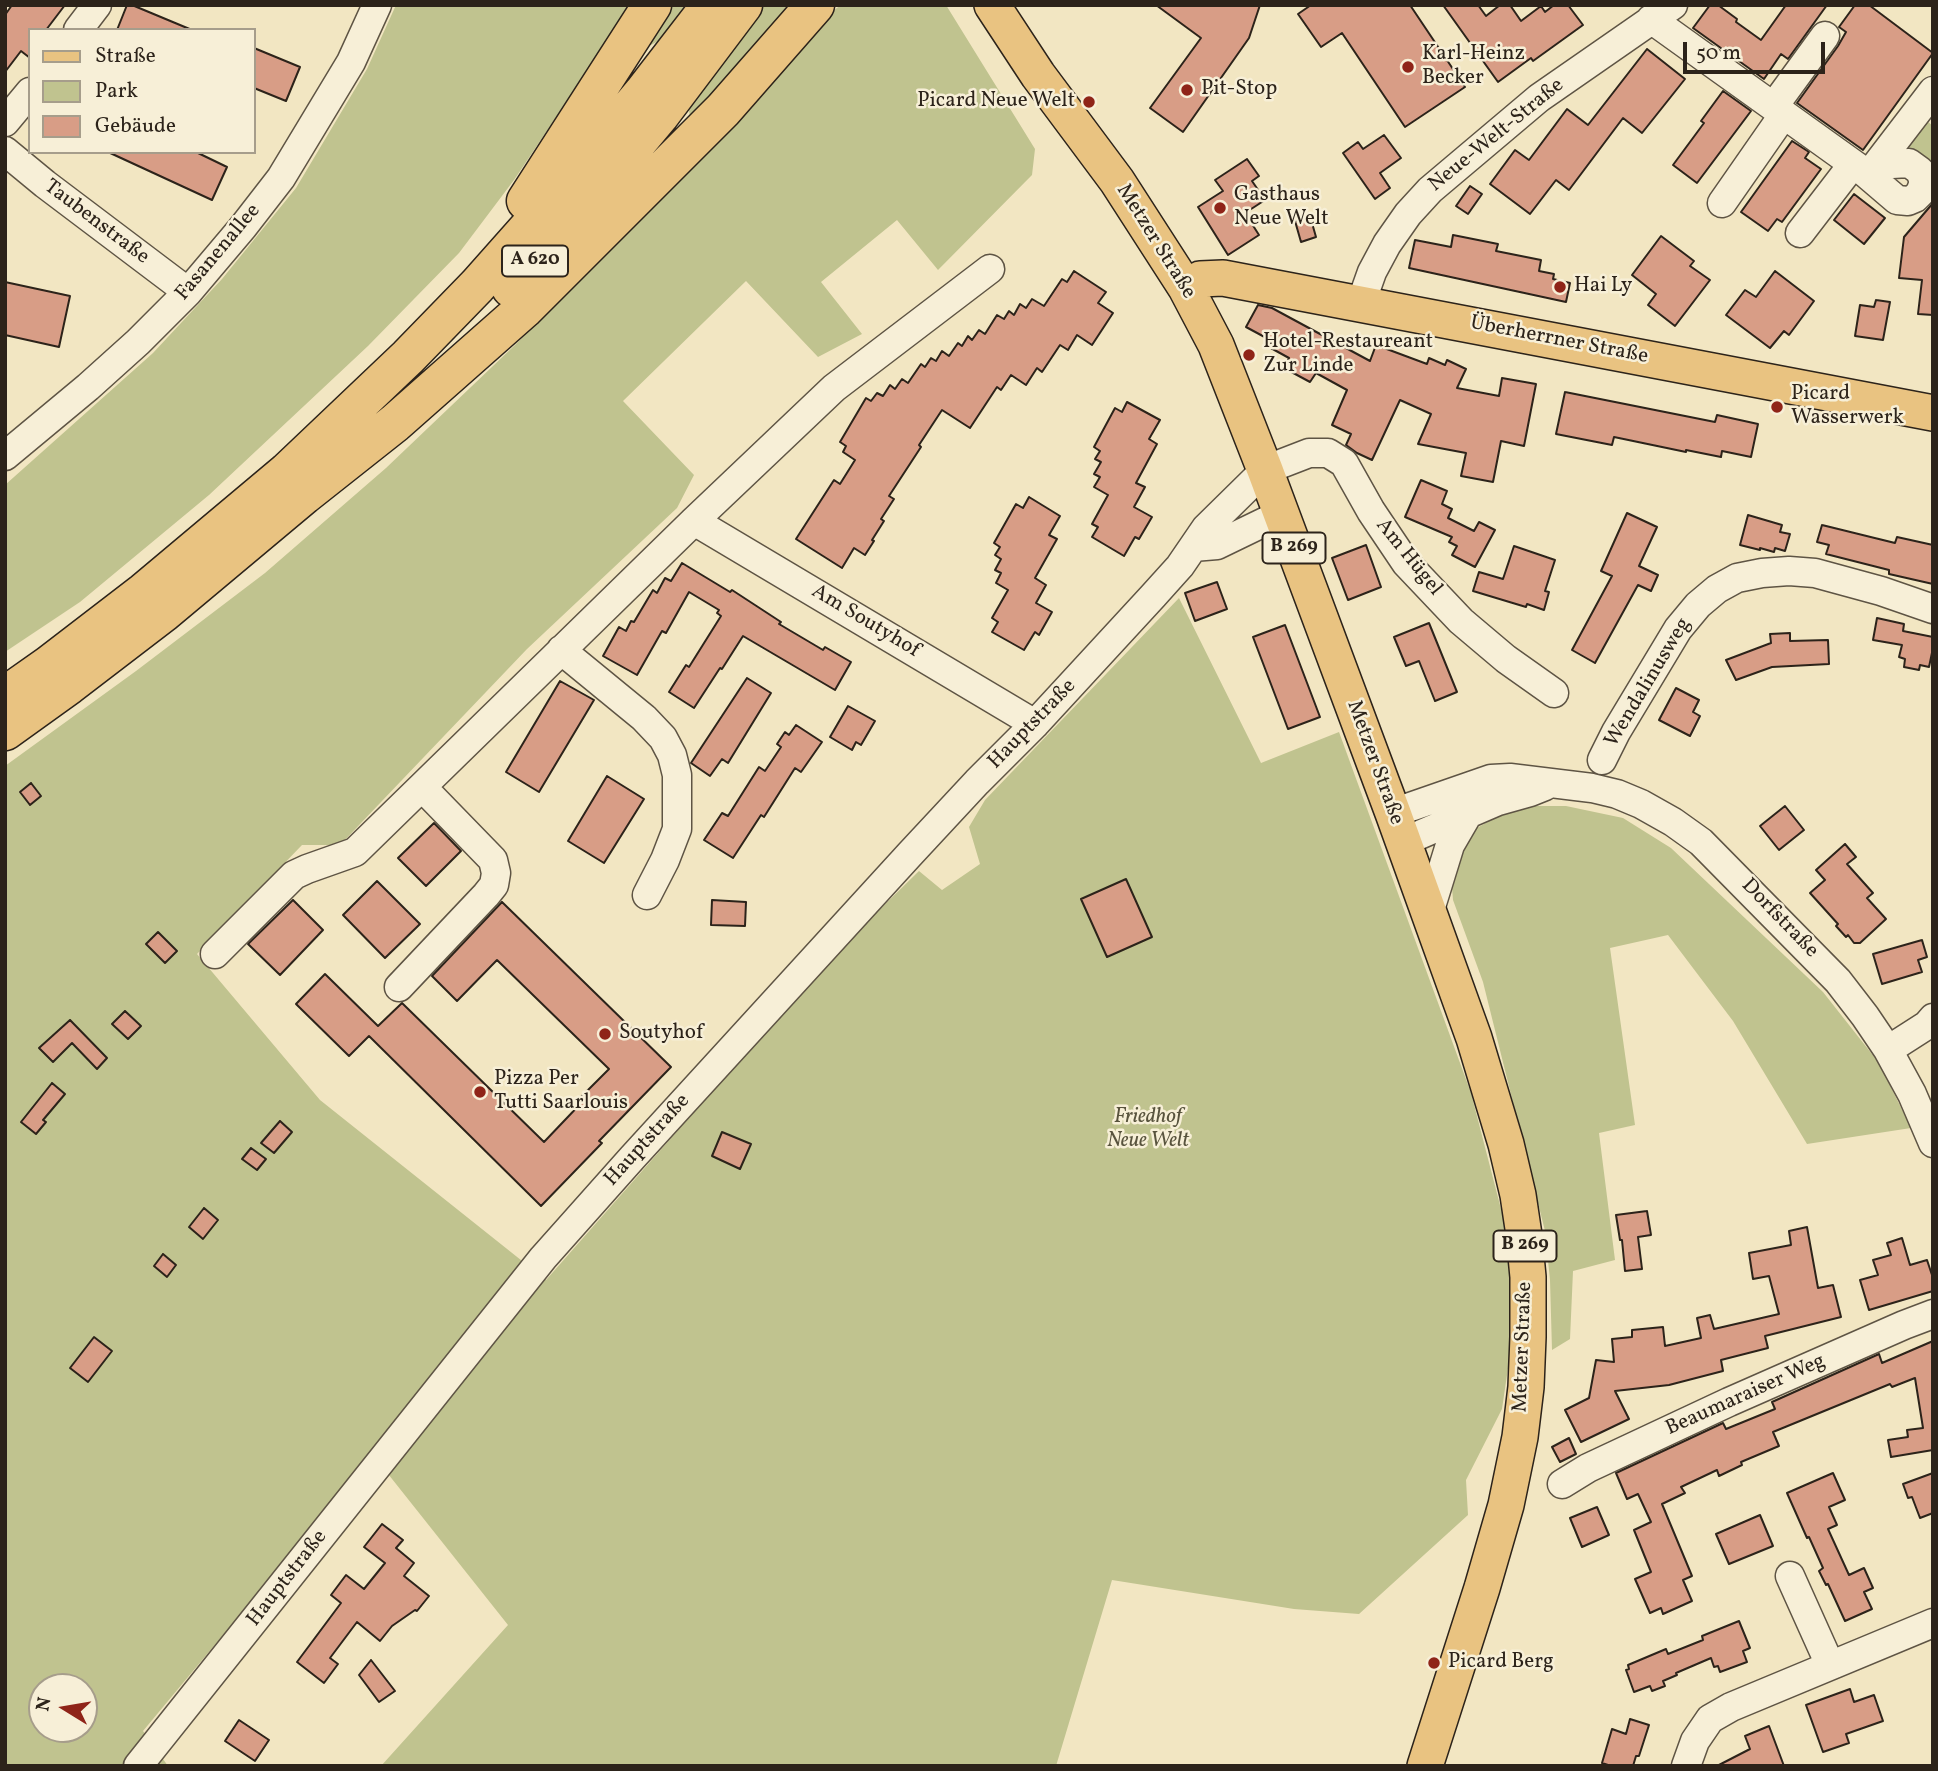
<!DOCTYPE html>
<meta charset="utf-8">
<style>
body{margin:0}
#map{position:relative;width:1938px;height:1771px;overflow:hidden;background:#f2e6c2;font-family:Vollkorn,serif}
canvas{display:block}
.frame{position:absolute;inset:0;border:7px solid #2c231a;pointer-events:none}
.legend{position:absolute;left:28px;top:28px;width:228px;height:126px;box-sizing:border-box;background:#f7efd7;border:2px solid #a69d8b;margin:0;padding:9px 12px;list-style:none;font-size:21px;color:#2c231a}
.legend li{display:flex;align-items:center;gap:14px;height:35px}
.legend b{width:35px;border:2px solid #a69d8b}
.north{position:absolute;left:28px;top:1673px;width:70px;height:70px;box-sizing:border-box;background:#f7efd7;border:2px solid #a69d8b;border-radius:50%;rotate:281deg;font-size:19px;font-weight:700;line-height:28px;text-align:center;color:#2c231a}
.north::after{content:'';display:block;margin:auto;width:24px;height:32px;background:#8f2418;clip-path:polygon(50% 0,100% 100%,50% 72%,0 100%)}
.scale{position:absolute;left:1683px;top:42px;width:142px;height:32px;box-sizing:border-box;border:4px solid #2c231a;border-top:0;padding-left:9px;font-size:21px;line-height:24px;white-space:nowrap;color:#2c231a;-webkit-text-stroke:5px #f7efd7;paint-order:stroke}
</style>
<div id="map">
<canvas width="1938" height="1771"></canvas>
<div class="frame"></div>
<ul class="legend">
<li><b style="height:9px;background:#e9c381"></b>Straße</li>
<li><b style="height:19px;background:#c0c38f"></b>Park</li>
<li><b style="height:19px;background:#d89d86"></b>Gebäude</li>
</ul>
<div class="north">N</div>
<div class="scale">50 m</div>
</div>
<script>
const c = document.querySelector('canvas').getContext('2d');
c.lineJoin = 'round';
function fillPath(path, color) {
  c.fillStyle = color;
  c.fill(path, 'evenodd');
}
function poly(rows) {
  const path = new Path2D();
  for (const r of rows) {
    path.moveTo(r[0], r[1]);
    for (let i = 2; i < r.length; i += 2) path.lineTo(r[i], r[i + 1]);
  }
  return path;
}
function strokePath(path, color, width, dash) {
  c.strokeStyle = color;
  c.lineWidth = width;
  c.lineCap = dash ? 'butt' : 'round';
  c.setLineDash(dash || []);
  c.stroke(path);
}
function write(font, color, halo, rows, align = 'center') {
  c.font = font + ' Vollkorn,serif';
  c.lineWidth = 5;
  c.setLineDash([]);
  c.textBaseline = 'middle';
  c.strokeStyle = halo;
  c.fillStyle = color;
  for (const [text, x, y, turn = 0] of rows) {
    c.save();
    c.translate(x, y);
    c.rotate((+turn || 0) * Math.PI / 180);
    c.textAlign = isNaN(turn) ? turn : align;
    if (halo) c.strokeText(text, 0, 0);
    c.fillText(text, 0, 0);
    c.restore();
  }
}
fillPath(poly([
 [396,5,631,5,514,180,459,253,368,346,209,495,80,602,5,652,5,485,153,353,222,279,296,188,367,69],
 [665,5,686,5,662,39,651,45,645,42],
 [763,5,793,5,721,91,690,117,689,111,691,103],
 [841,5,946,5,1035,149,1032,175,938,270,897,220,821,282,862,334,818,357,746,281,623,401,694,475,677,508,527,649,340,845,302,845,197,954,320,1100,546,1280,828,960,919,871,942,890,980,864,969,827,985,800,1179,598,1261,763,1339,732,1471,1093,1509,1240,1512,1341,1502,1409,1466,1480,1468,1515,1359,1614,1294,1609,1112,1580,1056,1766,381,1766,508,1625,373,1455,143,1731,168,1766,5,1766,5,766,136,671,265,573,386,468,515,345,665,194,815,24],
 [42,1687,84,1687,84,1729,42,1729],
 [1922,117,1933,126,1933,174,1896,150],
 [1517,806,1566,806,1623,818,1671,848,1823,992,1879,1063,1911,1128,1807,1144,1733,1021,1668,935,1610,948,1635,1125,1599,1133,1615,1260,1573,1271,1570,1339,1552,1350,1550,1280,1545,1231,1483,982,1453,900,1451,875,1464,835]
]), '#c0c38f');
const building = poly([
 [12,5,65,5,46,30,30,30,30,58,21,51,5,72,5,15,12,5],
 [127,5,132,5,192,30,117,30,127,5],
 [1156,5,1260,5,1249,38,1183,132,1150,108,1201,38,1156,5],
 [1311,5,1410,5,1465,87,1405,127,1342,33,1321,47,1298,14,1311,5],
 [1443,5,1478,5,1486,16,1500,5,1510,5,1521,21,1541,6,1545,12,1554,5,1568,5,1583,25,1533,61,1531,58,1498,82,1443,5],
 [1710,5,1718,5,1737,19,1736,22,1761,40,1786,5,1827,5,1788,59,1781,54,1764,79,1693,28,1710,5],
 [1855,5,1869,5,1933,53,1863,150,1797,103,1838,46,1846,32,1839,27,1855,5],
 [254,48,300,67,286,101,254,88,254,48],
 [1647,49,1685,79,1642,133,1623,118,1569,190,1556,180,1530,214,1490,184,1515,150,1529,160,1567,109,1588,125,1647,49],
 [1723,91,1751,111,1697,183,1673,165,1704,123,1701,121,1723,91],
 [1384,135,1401,158,1380,173,1390,188,1375,199,1343,153,1358,142,1363,149,1384,135],
 [1792,141,1809,152,1805,158,1821,169,1782,222,1777,219,1768,231,1741,212,1792,141],
 [108,152,196,152,227,167,212,200,108,152],
 [1247,159,1259,176,1252,181,1265,200,1245,213,1259,235,1228,255,1198,207,1223,191,1215,180,1247,159],
 [1470,186,1482,194,1468,214,1456,206,1470,186],
 [1854,194,1885,218,1864,244,1834,220,1854,194],
 [1933,203,1933,315,1918,314,1922,280,1899,278,1904,237,1933,203],
 [1310,216,1316,237,1301,242,1295,221,1310,216],
 [1453,235,1498,244,1496,251,1541,260,1539,271,1554,274,1553,279,1570,283,1566,302,1409,268,1415,240,1451,247,1453,235],
 [1661,236,1694,261,1690,266,1710,280,1675,326,1648,305,1656,294,1632,275,1661,236],
 [1074,271,1106,292,1098,303,1113,313,1092,345,1077,335,1068,350,1060,345,1042,372,1037,368,1026,385,1011,375,1001,390,997,387,970,428,942,410,919,445,921,447,889,496,894,499,881,519,884,521,872,540,874,541,865,555,854,548,842,568,796,539,834,480,840,484,855,460,843,452,846,446,840,442,866,398,871,401,877,393,883,396,890,385,895,389,902,379,908,383,921,364,925,367,931,358,936,361,942,351,949,356,958,343,962,346,968,336,972,340,979,330,985,334,997,315,1004,319,1009,311,1014,315,1020,304,1026,308,1032,299,1044,306,1062,279,1067,282,1074,271],
 [1775,271,1814,301,1789,335,1784,331,1770,348,1726,315,1745,290,1756,297,1775,271],
 [5,282,70,296,59,347,5,335,5,282],
 [1876,300,1890,302,1883,340,1855,336,1860,305,1874,307,1876,300],
 [1258,305,1272,308,1370,361,1376,345,1427,364,1429,358,1445,365,1447,360,1466,369,1457,388,1499,396,1502,378,1536,384,1524,446,1501,441,1493,482,1461,476,1466,453,1418,444,1431,414,1400,400,1372,460,1357,453,1346,445,1351,434,1332,425,1347,390,1316,373,1310,382,1284,368,1289,358,1269,347,1272,341,1246,327,1258,305],
 [1565,392,1715,422,1717,415,1758,424,1751,457,1722,451,1721,457,1686,450,1686,452,1614,437,1612,445,1556,434,1565,392],
 [1127,402,1160,420,1149,439,1157,444,1136,483,1145,487,1134,507,1152,517,1139,539,1135,537,1124,556,1092,537,1098,527,1092,524,1108,495,1094,487,1100,477,1094,474,1101,462,1095,459,1100,451,1094,447,1115,408,1122,412,1127,402],
 [1421,480,1447,491,1442,504,1452,509,1448,518,1474,531,1479,522,1495,530,1475,567,1452,555,1457,546,1449,542,1452,537,1405,517,1421,480],
 [1029,497,1060,516,1049,535,1057,539,1035,578,1046,585,1036,603,1052,612,1039,635,1035,632,1024,650,992,632,998,622,992,618,1008,590,996,583,1001,573,995,570,1001,559,995,555,1000,547,994,543,1016,504,1023,508,1029,497],
 [1627,513,1657,527,1639,566,1658,575,1651,591,1638,585,1595,663,1572,650,1612,576,1601,571,1627,513],
 [1748,515,1782,525,1780,532,1790,534,1785,551,1775,548,1774,552,1760,548,1760,550,1740,545,1748,515],
 [1822,525,1895,543,1897,537,1933,545,1933,584,1889,574,1889,570,1826,554,1829,545,1817,542,1822,525],
 [1366,545,1381,587,1348,600,1332,558,1366,545],
 [1514,546,1555,560,1545,591,1549,592,1544,610,1527,604,1526,607,1473,591,1479,572,1503,579,1514,546],
 [682,563,730,592,732,590,781,622,779,624,823,650,825,647,851,662,835,690,743,636,722,669,720,668,694,708,669,692,686,665,689,667,721,616,717,613,719,610,689,592,666,633,662,631,637,675,603,656,619,627,626,631,631,621,634,622,653,590,657,593,665,578,671,581,682,563],
 [1217,582,1227,609,1195,621,1185,593,1217,582],
 [1877,618,1904,624,1903,631,1933,637,1933,648,1929,667,1920,665,1919,670,1904,667,1905,659,1899,657,1902,645,1873,640,1877,618],
 [1429,623,1457,692,1435,701,1419,661,1406,666,1394,637,1429,623],
 [1285,625,1320,717,1288,729,1253,637,1285,625],
 [1790,633,1790,641,1828,640,1829,664,1772,667,1736,680,1726,660,1771,643,1770,634,1790,633],
 [747,678,771,693,728,763,722,759,710,776,691,763,747,678],
 [560,681,594,700,539,792,506,772,560,681],
 [1676,688,1699,700,1693,712,1700,716,1690,736,1659,720,1676,688],
 [848,706,875,721,861,745,856,742,852,750,830,737,848,706],
 [796,725,822,742,801,772,795,768,764,817,761,815,733,858,704,840,722,813,728,816,759,767,765,771,781,747,777,744,785,732,789,735,796,725],
 [607,776,644,799,604,863,568,841,607,776],
 [31,783,41,796,30,805,20,792,31,783],
 [1785,806,1804,830,1779,850,1760,826,1785,806],
 [434,823,461,851,426,886,398,858,434,823],
 [1845,844,1856,857,1847,864,1873,893,1867,898,1886,919,1860,943,1854,943,1848,935,1846,937,1836,926,1838,924,1810,893,1825,880,1816,870,1845,844],
 [1126,879,1152,937,1107,957,1081,899,1126,879],
 [377,881,420,924,385,958,343,915,377,881],
 [293,900,323,930,280,975,248,944,293,900],
 [712,900,746,902,745,926,711,925,712,900],
 [502,902,671,1067,599,1141,602,1143,541,1206,369,1036,349,1056,296,1004,325,974,378,1026,402,1003,544,1142,584,1100,581,1097,609,1069,497,960,457,1001,432,976,502,902],
 [158,932,177,951,165,963,146,944,158,932],
 [1922,940,1927,957,1918,960,1922,972,1882,984,1873,954,1922,940],
 [125,1011,141,1026,128,1039,112,1024,125,1011],
 [70,1020,107,1058,97,1069,72,1043,53,1062,39,1048,70,1020],
 [52,1083,65,1094,43,1120,46,1122,36,1134,21,1122,52,1083],
 [280,1121,292,1132,274,1153,261,1143,280,1121],
 [722,1132,751,1144,740,1169,712,1156,722,1132],
 [251,1148,266,1159,257,1170,242,1159,251,1148],
 [204,1208,218,1220,203,1239,189,1227,204,1208],
 [1647,1211,1651,1235,1638,1237,1642,1269,1625,1271,1622,1240,1620,1240,1616,1215,1647,1211],
 [1807,1227,1818,1288,1833,1285,1841,1317,1765,1336,1768,1348,1721,1360,1723,1371,1669,1385,1615,1391,1629,1419,1581,1442,1565,1410,1589,1398,1596,1360,1614,1362,1612,1339,1632,1337,1632,1330,1663,1327,1665,1346,1701,1338,1697,1318,1710,1315,1714,1329,1779,1314,1769,1276,1753,1279,1749,1253,1791,1245,1789,1231,1807,1227],
 [1902,1238,1910,1265,1927,1260,1933,1278,1933,1291,1869,1310,1860,1280,1878,1275,1873,1260,1891,1255,1887,1243,1902,1238],
 [163,1254,176,1265,167,1277,154,1266,163,1254],
 [94,1337,112,1351,88,1382,70,1368,94,1337],
 [1933,1341,1933,1450,1891,1457,1888,1440,1908,1437,1907,1430,1923,1428,1915,1378,1892,1387,1890,1384,1773,1432,1779,1446,1741,1462,1742,1465,1719,1476,1717,1470,1681,1487,1685,1493,1662,1504,1692,1576,1683,1580,1692,1601,1663,1614,1661,1608,1650,1613,1635,1579,1651,1572,1634,1530,1651,1522,1638,1494,1627,1499,1616,1473,1723,1423,1726,1429,1775,1409,1772,1402,1879,1354,1882,1363,1933,1341],
 [1569,1438,1576,1454,1560,1462,1552,1447,1569,1438],
 [1833,1473,1845,1500,1829,1507,1837,1525,1828,1529,1849,1575,1864,1568,1873,1588,1864,1592,1872,1609,1845,1621,1828,1584,1826,1585,1819,1571,1823,1568,1809,1537,1807,1538,1787,1493,1833,1473],
 [1933,1473,1933,1513,1920,1518,1912,1497,1908,1498,1903,1484,1933,1473],
 [1597,1507,1609,1535,1582,1547,1570,1518,1597,1507],
 [1760,1515,1773,1546,1729,1564,1716,1534,1760,1515],
 [382,1524,403,1540,396,1548,414,1563,404,1576,429,1596,417,1611,415,1610,392,1626,380,1641,357,1622,330,1658,338,1664,324,1683,297,1662,341,1603,331,1595,346,1575,364,1589,385,1563,364,1547,382,1524],
 [1739,1621,1750,1648,1743,1651,1747,1662,1720,1672,1718,1666,1714,1667,1711,1658,1676,1673,1677,1675,1663,1681,1665,1686,1652,1691,1650,1686,1634,1692,1626,1670,1629,1669,1628,1665,1666,1649,1668,1654,1703,1640,1702,1636,1739,1621],
 [371,1660,395,1691,379,1702,359,1675,371,1660],
 [1850,1689,1854,1702,1874,1695,1883,1721,1846,1734,1849,1743,1823,1752,1806,1705,1850,1689],
 [1630,1719,1649,1725,1639,1756,1636,1756,1633,1766,1611,1766,1602,1763,1612,1729,1626,1734,1630,1719],
 [239,1720,269,1740,255,1761,225,1741,239,1720],
 [1769,1726,1784,1766,1717,1766,1750,1749,1745,1736,1769,1726]
]);
fillPath(building, '#d89d86');
strokePath(building, '#2c231a', 2);
const minor = poly([
 [1651,19,1863,171,1897,200,1908,201,1915,198,1920,193,1923,185,1923,179,1920,171,1909,163,1892,164,1863,171],
 [78,30,97,5],
 [1774,106,1825,36],
 [5,122,30,92],
 [5,151,45,184,188,292],
 [1874,168,1933,91],
 [1722,203,1784,114],
 [1800,233,1853,164],
 [1361,303,1372,272,1387,244,1408,214,1430,190,1539,98,1673,5],
 [5,456,88,387,138,342,188,292,243,227,281,178,313,125,351,62,377,5],
 [694,521,1035,724],
 [1193,547,1217,545,1281,514],
 [561,650,644,718,663,738,672,755,677,775,677,829,665,860,647,895],
 [1602,760,1616,732,1678,629,1698,605,1717,589,1737,578,1762,573,1789,571,1815,573,1881,591,1933,609],
 [1393,813,1491,779,1510,778,1592,788,1617,794,1641,804,1673,822,1701,842,1838,981,1865,1016,1888,1050,1912,1094,1933,1143],
 [1403,842,1498,801,1530,792,1545,786],
 [1429,913,1450,845,1468,814],
 [215,954,294,875,307,869,355,852,694,521,834,388,990,269],
 [399,987,486,895,494,885,496,873,493,860,422,787],
 [1888,1050,1927,1025,1933,1018],
 [1562,1484,1588,1468,1729,1402,1904,1325,1933,1314],
 [1790,1576,1830,1665],
 [138,1766,543,1258,632,1158,910,854,977,782,1035,724,1153,596,1180,566,1206,528,1265,470,1309,453,1328,453,1344,463,1371,511,1406,563,1461,621,1506,659,1554,693],
 [1686,1766,1695,1741,1710,1719,1731,1707,1933,1623]
]);
const major = poly([
 [992,5,1038,75,1117,181,1186,288,1216,345,1265,470,1393,813,1474,1038,1506,1144,1518,1195,1524,1235,1528,1277,1528,1337,1526,1387,1520,1437,1506,1505,1482,1588,1425,1766],
 [1186,288,1200,279,1223,278,1933,413]
]);
const highway = poly([
 [526,201,652,5],
 [511,288,577,214,660,115,743,5],
 [5,696,49,665,144,592,287,472,408,357,477,286,556,197,643,93,711,5],
 [5,731,69,685,163,613,304,495,395,423,524,309,723,110,815,5]
]);
strokePath(minor, '#5e5444', 31);
strokePath(major, '#2c231a', 38);
strokePath(highway, '#2c231a', 41);
strokePath(minor, '#f7efd7', 28);
strokePath(major, '#e9c381', 35);
strokePath(highway, '#e9c381', 38);
for (const [x, y, r, color] of [
 [1408,67,7,"#8f2418"],
 [1187,90,7,"#8f2418"],
 [1089,102,7,"#8f2418"],
 [1220,208,7,"#8f2418"],
 [1560,287,7,"#8f2418"],
 [1249,355,7,"#8f2418"],
 [1777,407,7,"#8f2418"],
 [605,1034,7,"#8f2418"],
 [480,1092,7,"#8f2418"],
 [1434,1663,7,"#8f2418"]
]) {
  const dot = new Path2D();
  dot.arc(x, y, r, 0, 2 * Math.PI);
  c.fillStyle = color;
  c.fill(dot);
  strokePath(dot, '#f7efd7', 2.5);
}
for (const [x, y, w] of [
 [535,261,66],
 [1294,548,63],
 [1525,1246,63]
]) {
  const box = new Path2D();
  box.roundRect(x - w / 2, y - 15.5, w, 31, 5);
  c.fillStyle = '#f7efd7';
  c.fill(box);
  strokePath(box, '#2c231a', 2);
}
write('bold 19px', '#2c231a', null, [
 ["A 620",535,261],
 ["B 269",1294,548],
 ["B 269",1525,1246]
]);
write('21px', '#2c231a', '#f7efd7', [
 ["Karl-Heinz",1422,55],
 ["Becker",1422,79],
 ["Pit-Stop",1201,90],
 ["Picard Neue Welt",1075,102,"right"],
 ["Gasthaus",1234,196],
 ["Neue Welt",1234,220],
 ["Hai Ly",1574,287],
 ["Hotel-Restaureant",1263,343],
 ["Zur Linde",1263,367],
 ["Picard",1791,395],
 ["Wasserwerk",1791,419],
 ["Soutyhof",619,1034],
 ["Pizza Per",494,1080],
 ["Tutti Saarlouis",494,1104],
 ["Picard Berg",1448,1663]
], 'left');
write('21px', '#2c231a', '#f7efd7', [
 ["Neue-Welt-Straße",1497,136,-39],
 ["Taubenstraße",96,223,37],
 ["Metzer Straße",1155,242,58],
 ["Fasanenallee",219,253,-50],
 ["Überherrner Straße",1559,341,11],
 ["Am Hügel",1408,558,51],
 ["Am Soutyhof",865,622,31],
 ["Wendalinusweg",1649,683,-59],
 ["Hauptstraße",1033,725,-46],
 ["Metzer Straße",1374,763,70],
 ["Dorfstraße",1779,919,46],
 ["Hauptstraße",648,1141,-48],
 ["Metzer Straße",1524,1347,-88],
 ["Beaumaraiser Weg",1746,1396,-24],
 ["Hauptstraße",288,1579,-52]
]);
write('italic 21px', '#58533d', '#f7efd7', [
 ["Friedhof",1148,1118],
 ["Neue Welt",1148,1142]
]);
</script>
